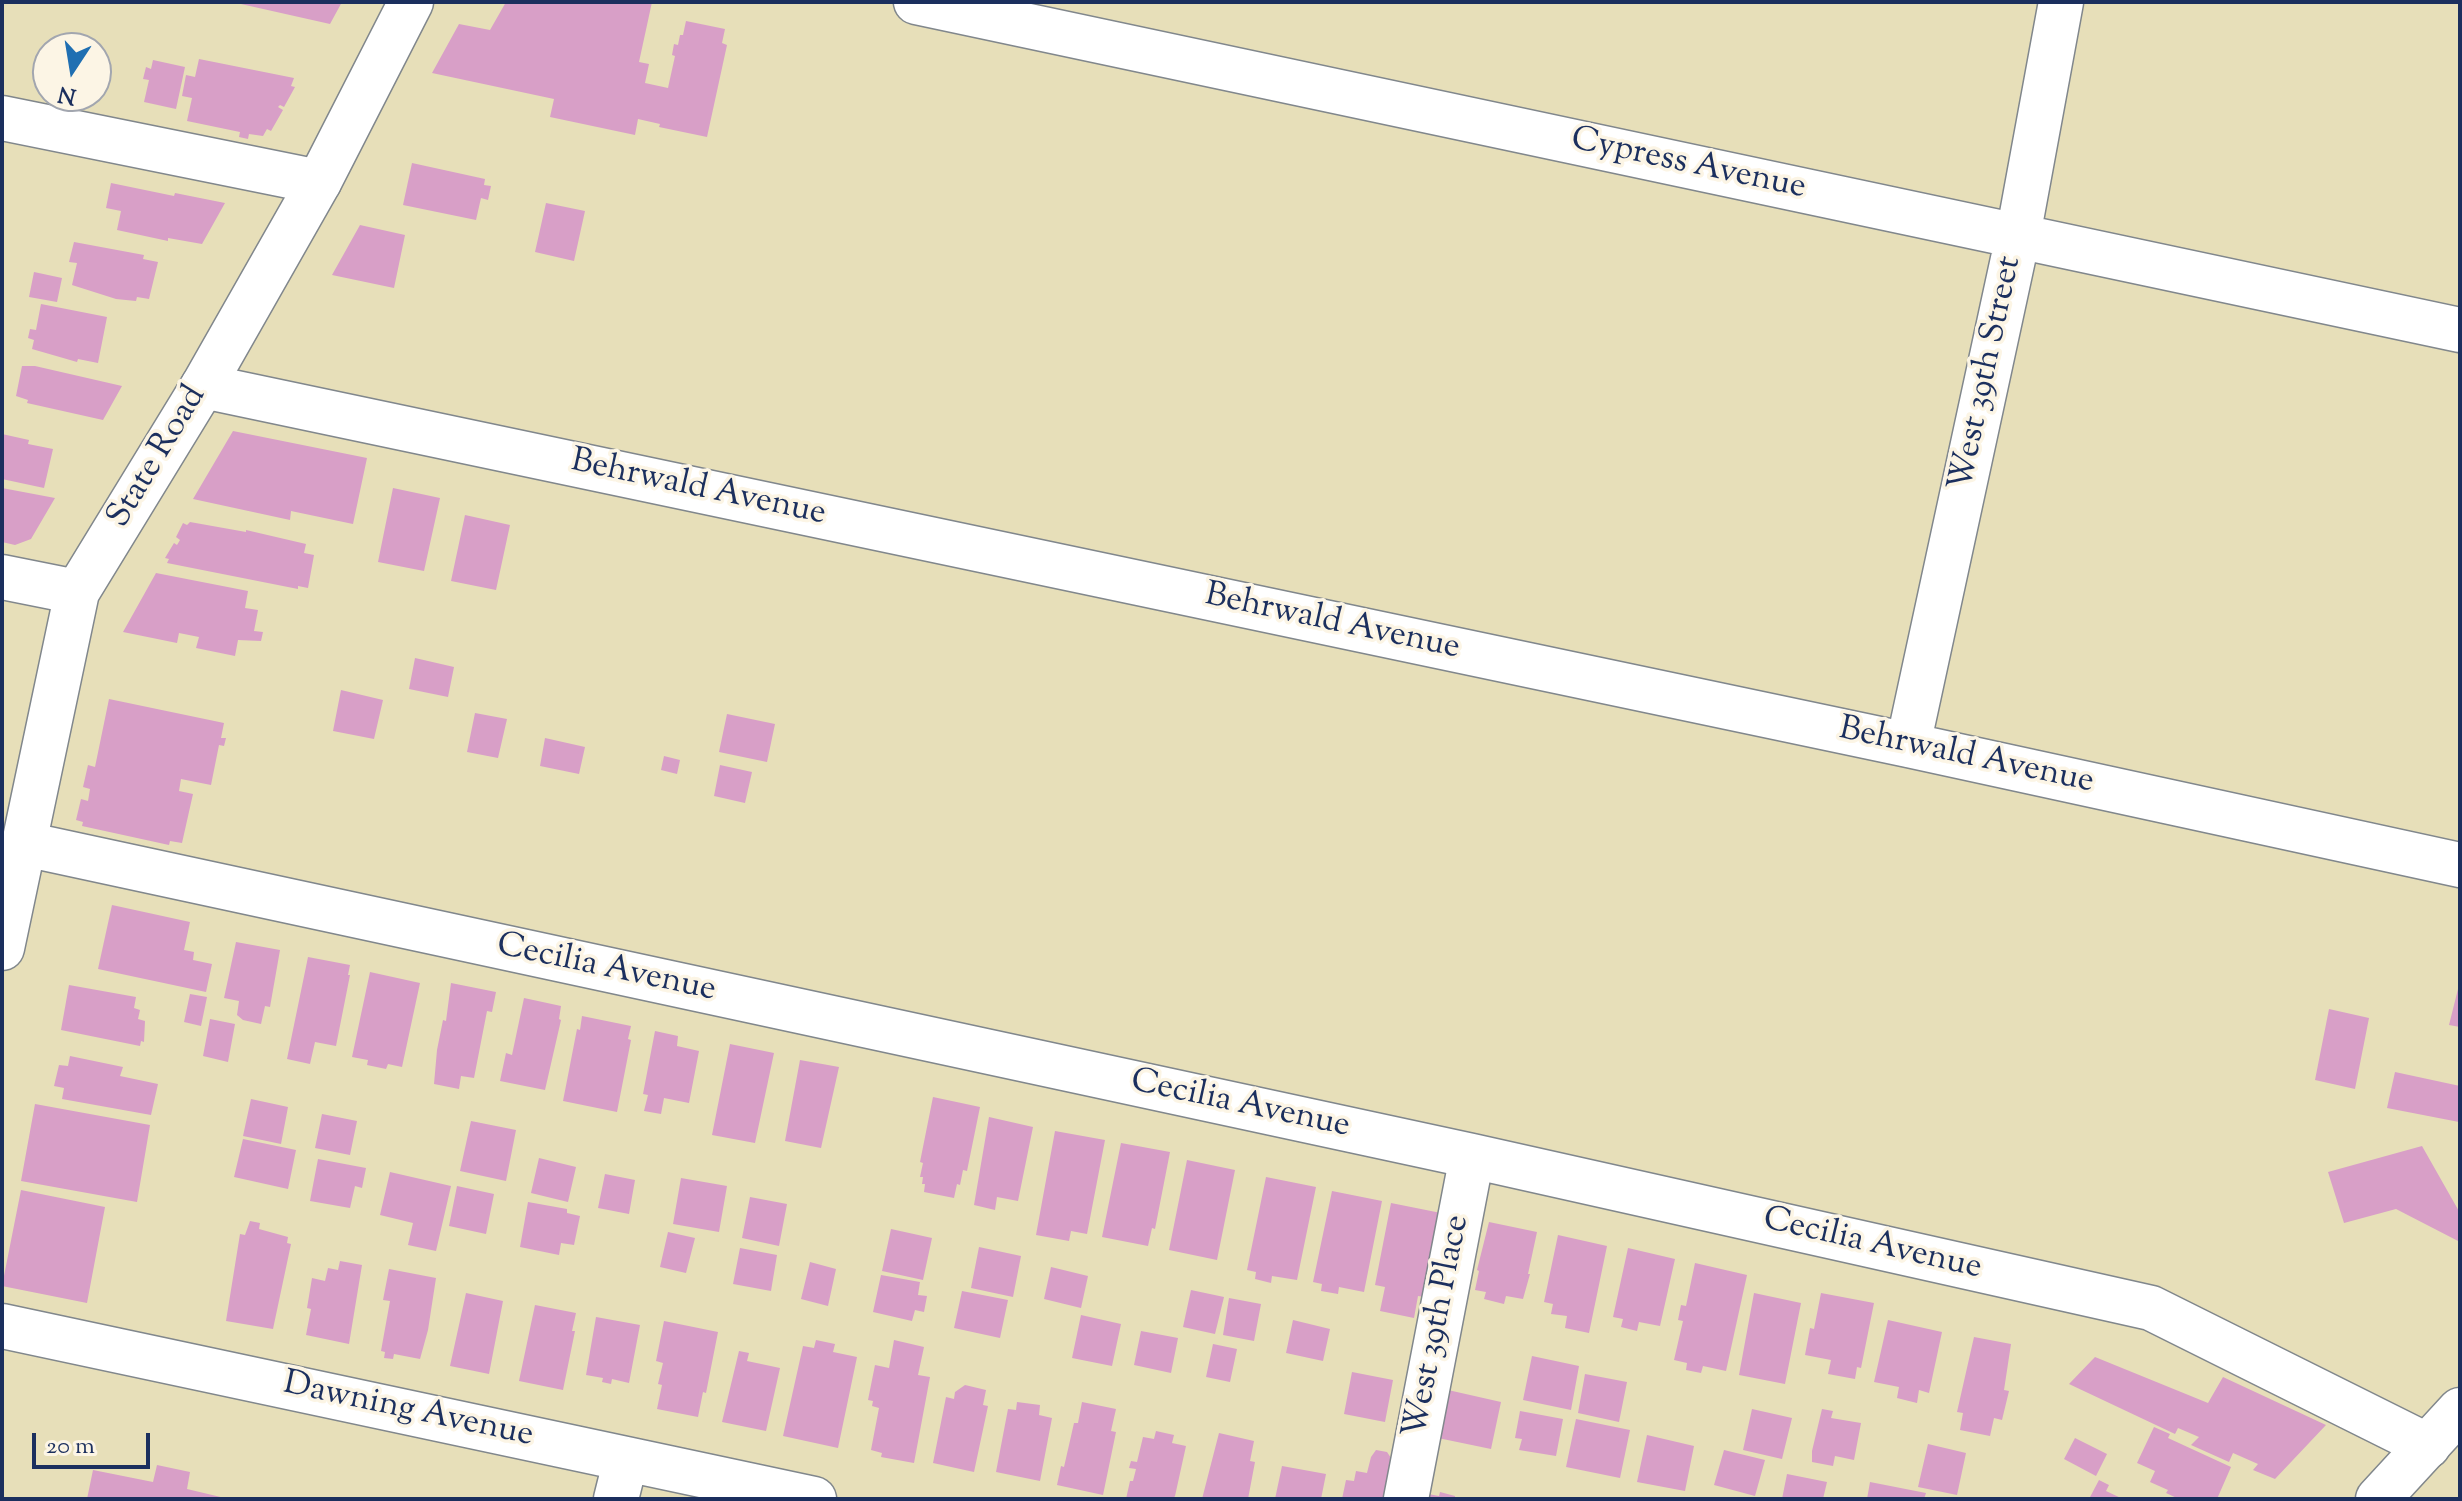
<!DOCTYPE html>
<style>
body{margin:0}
#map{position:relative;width:2462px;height:1501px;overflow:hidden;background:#e7dfb9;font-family:"Sorts Mill Goudy",serif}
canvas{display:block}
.frame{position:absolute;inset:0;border:4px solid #1b2f5e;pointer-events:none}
.north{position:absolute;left:32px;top:32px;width:80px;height:80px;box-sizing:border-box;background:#fcf5e5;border:2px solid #a2a6af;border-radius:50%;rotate:192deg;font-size:22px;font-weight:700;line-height:32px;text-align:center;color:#1b2f5e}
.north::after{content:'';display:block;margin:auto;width:28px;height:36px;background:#1f6fb2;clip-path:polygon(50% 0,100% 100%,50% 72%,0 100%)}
.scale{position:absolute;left:32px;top:1433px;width:118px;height:36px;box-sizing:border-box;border:4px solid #1b2f5e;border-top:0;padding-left:10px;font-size:24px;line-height:28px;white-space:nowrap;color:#1b2f5e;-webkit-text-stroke:6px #fcf5e5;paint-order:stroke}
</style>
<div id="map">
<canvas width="2462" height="1501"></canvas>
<div class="frame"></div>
<div class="north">N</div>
<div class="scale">20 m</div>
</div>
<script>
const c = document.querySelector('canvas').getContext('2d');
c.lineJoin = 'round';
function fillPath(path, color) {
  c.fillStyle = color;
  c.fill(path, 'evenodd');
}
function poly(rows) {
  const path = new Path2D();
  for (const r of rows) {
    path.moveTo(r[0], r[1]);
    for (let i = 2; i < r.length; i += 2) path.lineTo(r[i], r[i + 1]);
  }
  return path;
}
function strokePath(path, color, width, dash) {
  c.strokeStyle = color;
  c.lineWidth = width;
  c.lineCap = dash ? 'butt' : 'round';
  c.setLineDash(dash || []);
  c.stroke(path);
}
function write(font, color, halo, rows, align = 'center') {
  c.font = font + ' "Sorts Mill Goudy",serif';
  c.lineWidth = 7;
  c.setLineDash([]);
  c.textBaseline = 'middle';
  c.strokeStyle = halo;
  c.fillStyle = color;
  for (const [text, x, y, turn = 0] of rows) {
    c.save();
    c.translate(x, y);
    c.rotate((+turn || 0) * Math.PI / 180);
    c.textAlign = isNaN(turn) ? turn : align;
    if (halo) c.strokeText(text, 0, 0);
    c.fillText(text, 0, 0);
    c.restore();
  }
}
fillPath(poly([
 [232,2,342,2,330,24],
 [506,2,652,2,639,62,649,64,645,83,668,88,675,56,672,55,674,44,678,45,680,35,683,35,686,21,725,29,722,43,727,45,707,137,659,127,660,124,638,119,635,135,550,117,554,99,432,73,459,24,490,30],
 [199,59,294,78,291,86,295,87,284,107,280,105,278,107,283,110,271,131,267,129,263,136,249,134,248,139,239,137,240,132,187,121,192,98,182,96,186,75,195,77],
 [153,60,185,67,176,109,144,102,149,80,143,79,146,67,151,69],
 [412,163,485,179,484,185,491,186,488,200,481,198,476,220,403,205],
 [111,183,174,196,175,193,225,203,202,244,168,238,168,241,117,230,121,211,106,208],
 [546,203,585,211,574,261,535,252],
 [360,225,405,235,394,288,332,275],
 [74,242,144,255,143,259,158,262,149,299,137,297,136,301,116,299,72,285,77,263,69,262],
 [34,272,62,278,57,302,29,297],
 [41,304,107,317,98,363,78,359,77,362,32,349,34,340,28,338,30,329,36,330],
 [22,366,35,366,122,386,103,420,27,403,28,400,16,396],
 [233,431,367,458,353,524,291,511,290,520,193,499],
 [2,434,29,440,28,444,53,449,44,488,2,479],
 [2,488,55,498,31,539,15,545,2,542],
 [393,488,440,498,424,571,378,562],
 [465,515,510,525,496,590,451,581],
 [190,522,246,532,246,530,306,544,304,553,314,555,308,588,298,586,298,589,167,563,169,559,165,558,174,543,177,545,180,540,176,537,183,523,187,525],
 [156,573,248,591,245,608,258,610,254,631,263,632,261,641,238,640,235,656,196,648,199,637,179,633,177,643,123,632],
 [415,658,454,667,448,697,409,689],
 [341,690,383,700,374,739,333,731],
 [109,699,224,723,221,738,226,738,224,746,219,745,211,785,181,779,179,791,193,794,182,843,170,841,169,845,82,826,83,822,76,820,81,799,88,801,90,789,83,787,88,765,95,767],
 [475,713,507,719,498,758,467,752],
 [727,714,775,724,767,762,719,752],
 [545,738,585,747,579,774,540,766],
 [664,756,680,760,677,774,661,770],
 [720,765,752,772,745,803,714,796],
 [112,905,190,922,184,950,194,952,193,960,212,964,206,992,98,969],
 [236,942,280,950,270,1007,265,1006,261,1024,243,1020,237,1015,239,1001,224,998],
 [308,957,350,965,348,975,350,975,336,1046,315,1042,310,1064,287,1059],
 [370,972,420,983,402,1067,388,1064,386,1069,367,1065,368,1060,352,1057],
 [451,983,496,992,492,1012,487,1011,474,1078,461,1076,459,1089,434,1084,437,1050,443,1020,446,1021],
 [69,985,136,997,134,1008,140,1010,138,1019,145,1021,144,1042,141,1041,140,1046,61,1030],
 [2459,985,2460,985,2460,1027,2449,1025],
 [190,994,207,997,201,1026,184,1022],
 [524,998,561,1006,559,1019,561,1020,545,1090,500,1081,506,1053,512,1055],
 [2329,1009,2369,1018,2355,1089,2315,1080],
 [582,1016,631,1026,628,1039,631,1040,617,1112,563,1101,577,1029,580,1030],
 [210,1019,235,1024,228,1062,203,1056],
 [655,1031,678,1036,677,1046,699,1051,689,1103,664,1098,661,1114,644,1111,648,1095,643,1094],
 [730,1044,774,1053,755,1143,712,1135],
 [70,1056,123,1067,120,1076,158,1084,151,1115,62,1099,64,1088,54,1086,59,1065,68,1066],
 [800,1060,839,1067,821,1148,785,1141],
 [2395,1072,2460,1086,2459,1122,2387,1108],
 [933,1097,980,1107,967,1171,963,1170,960,1185,957,1184,954,1198,924,1192,925,1184,922,1184,923,1177,920,1177,923,1163,920,1162],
 [251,1099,288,1107,281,1144,243,1136],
 [35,1104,150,1125,137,1202,21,1181],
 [322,1114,357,1121,350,1155,315,1148],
 [989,1117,1033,1127,1018,1201,997,1197,995,1210,974,1205],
 [471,1121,516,1130,506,1181,460,1171],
 [1055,1131,1105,1140,1087,1234,1071,1231,1069,1241,1036,1235],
 [243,1139,296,1150,288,1189,234,1177],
 [1121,1143,1170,1152,1155,1229,1152,1228,1148,1246,1102,1237],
 [2422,1146,2460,1213,2460,1242,2396,1209,2344,1223,2328,1172],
 [539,1158,576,1167,568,1202,531,1193],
 [318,1159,366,1168,362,1188,355,1186,350,1208,310,1201],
 [1187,1160,1235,1170,1217,1260,1169,1250],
 [390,1172,451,1186,436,1251,408,1245,413,1223,380,1215],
 [605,1174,635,1180,629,1214,598,1208],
 [1266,1177,1316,1187,1297,1280,1272,1276,1271,1283,1255,1279,1256,1272,1247,1270],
 [681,1178,727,1186,719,1232,673,1224],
 [457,1186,494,1194,486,1234,449,1226],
 [21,1190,105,1207,87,1303,2,1286],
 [1332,1191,1382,1201,1364,1292,1339,1287,1338,1294,1321,1291,1322,1284,1313,1282],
 [750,1197,787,1204,779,1246,742,1238],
 [528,1202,567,1209,567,1213,580,1216,574,1245,561,1243,559,1255,520,1247],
 [1391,1203,1446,1214,1430,1298,1418,1296,1414,1318,1380,1311,1385,1287,1375,1285],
 [250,1221,260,1223,259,1229,288,1237,287,1243,291,1244,273,1329,226,1321,240,1234,245,1235],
 [1489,1222,1537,1232,1528,1274,1530,1274,1523,1299,1506,1296,1504,1304,1484,1299,1486,1292,1475,1290,1479,1271,1477,1270],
 [891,1229,932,1238,923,1280,882,1271],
 [668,1232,695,1238,686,1273,660,1267],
 [1558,1235,1607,1246,1589,1333,1565,1328,1567,1316,1551,1314,1553,1304,1544,1302],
 [979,1247,1021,1256,1013,1297,971,1288],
 [740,1248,777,1255,771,1291,733,1284],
 [1628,1248,1675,1259,1660,1326,1639,1322,1637,1331,1621,1327,1623,1319,1613,1317],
 [340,1261,362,1265,349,1344,306,1335,311,1309,307,1308,312,1278,325,1281,328,1268,338,1270],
 [810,1262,836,1269,828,1306,801,1299],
 [1695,1263,1747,1275,1726,1371,1703,1366,1701,1373,1686,1370,1687,1363,1674,1360,1683,1321,1678,1320,1681,1305,1686,1306],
 [1051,1267,1088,1276,1081,1308,1044,1299],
 [389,1269,436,1278,428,1330,420,1359,394,1354,393,1359,384,1358,385,1352,381,1351,390,1301,383,1300],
 [881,1275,920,1282,918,1295,927,1296,924,1312,915,1310,912,1321,873,1312],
 [1191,1290,1224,1297,1215,1334,1183,1327],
 [962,1291,1008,1300,1000,1338,954,1328],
 [466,1293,503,1301,489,1374,450,1366],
 [1754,1293,1801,1303,1785,1384,1739,1375],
 [1821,1293,1874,1303,1861,1368,1857,1367,1855,1379,1828,1374,1831,1360,1805,1355,1810,1328,1814,1329],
 [1229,1298,1261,1304,1254,1341,1223,1335],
 [535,1305,576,1313,572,1331,575,1331,563,1390,519,1381],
 [1081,1315,1121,1324,1112,1366,1072,1358],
 [596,1317,640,1325,629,1383,612,1379,611,1384,602,1382,603,1378,586,1375],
 [1293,1320,1330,1329,1323,1361,1286,1353],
 [1888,1320,1942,1332,1929,1393,1919,1390,1917,1403,1897,1398,1899,1387,1874,1382],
 [664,1321,718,1332,706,1393,703,1392,698,1417,657,1409,662,1385,658,1384,663,1363,656,1361],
 [1141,1331,1178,1338,1171,1373,1134,1365],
 [1974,1337,2011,1344,2004,1390,2009,1391,2002,1420,1994,1418,1990,1436,1960,1430,1963,1413,1957,1412],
 [816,1340,835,1344,833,1352,857,1357,838,1448,783,1436,803,1346,814,1348],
 [894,1340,924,1347,918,1375,930,1377,914,1463,881,1457,882,1453,871,1450,879,1408,872,1406,873,1401,868,1400,875,1365,889,1368],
 [1213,1344,1237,1349,1230,1382,1206,1377],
 [739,1351,749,1353,747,1361,780,1368,766,1431,722,1422],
 [1532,1356,1579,1366,1571,1410,1523,1400],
 [2095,1357,2208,1403,2223,1377,2326,1425,2275,1479,2253,1470,2258,1464,2233,1453,2229,1462,2191,1445,2199,1437,2178,1428,2175,1434,2069,1384],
 [1352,1372,1393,1380,1385,1422,1344,1414],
 [1585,1374,1627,1382,1619,1422,1578,1413],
 [965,1385,986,1390,983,1405,988,1406,974,1472,933,1463,946,1397,954,1399,955,1392],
 [1448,1390,1501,1402,1491,1449,1438,1438],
 [1017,1402,1040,1405,1039,1415,1052,1418,1040,1481,996,1472,1008,1409,1016,1410],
 [1082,1402,1116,1409,1111,1431,1116,1432,1103,1495,1057,1485,1061,1466,1064,1467,1074,1423,1078,1423],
 [1752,1409,1792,1418,1782,1459,1743,1450],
 [1822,1409,1833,1411,1831,1418,1861,1423,1854,1460,1835,1456,1833,1466,1812,1462,1812,1451],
 [1520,1411,1563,1419,1556,1456,1519,1450,1522,1439,1515,1438],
 [1576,1419,1630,1430,1620,1478,1566,1467],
 [2154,1427,2170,1434,2168,1438,2231,1467,2217,1499,2179,1499,2166,1493,2168,1490,2150,1482,2155,1471,2137,1463],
 [1156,1431,1174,1435,1172,1443,1186,1446,1175,1496,1173,1499,1126,1499,1130,1481,1133,1481,1136,1469,1129,1468,1131,1461,1137,1462,1143,1437,1154,1439],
 [1219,1433,1254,1441,1250,1461,1255,1462,1248,1499,1202,1499],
 [1647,1435,1694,1446,1685,1491,1637,1482],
 [2075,1438,2107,1454,2096,1476,2064,1459],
 [1928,1444,1966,1453,1957,1495,1918,1487],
 [1376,1450,1387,1452,1393,1461,1387,1499,1342,1499,1346,1480,1354,1481,1356,1471,1367,1473,1371,1457],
 [1724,1450,1765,1460,1755,1496,1714,1485],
 [157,1465,190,1472,187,1489,229,1499,87,1499,93,1470,153,1482],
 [1282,1466,1326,1474,1321,1499,1275,1499],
 [1787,1474,1827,1482,1823,1499,1782,1499],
 [2099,1480,2109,1485,2106,1491,2123,1499,2089,1499],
 [1870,1482,1926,1493,1924,1499,1867,1499],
 [1440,1492,1455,1496,1455,1499,1422,1499,1423,1493,1439,1496]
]), '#d89fc7');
const minor = poly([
 [916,2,2460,330],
 [2,118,319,182],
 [203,386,1908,745,2460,865],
 [2,577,77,592],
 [1908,745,2018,236,2061,2],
 [25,844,1472,1156,2151,1308,2428,1446],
 [2,1326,814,1499],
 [616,1499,626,1459],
 [1406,1499,1472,1156]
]);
const major = poly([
 [2,948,77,592,203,386,319,182,411,2],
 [2378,1499,2460,1410]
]);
strokePath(minor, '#81878c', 47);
strokePath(major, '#81878c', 47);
strokePath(minor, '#fff', 44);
strokePath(major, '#fff', 44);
write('34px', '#1b2f5e', '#fcf5e5', [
 ["Cypress Avenue",1688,166,12],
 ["West 39th Street",1988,374,-78],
 ["State Road",159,458,-59],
 ["Behrwald Avenue",698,490,12],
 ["Behrwald Avenue",1332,624,12],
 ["Behrwald Avenue",1966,758,12],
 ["Cecilia Avenue",606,970,12],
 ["Cecilia Avenue",1240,1106,12],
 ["Cecilia Avenue",1872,1246,13],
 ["West 39th Place",1439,1327,-79],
 ["Dawning Avenue",408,1412,12]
]);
</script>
